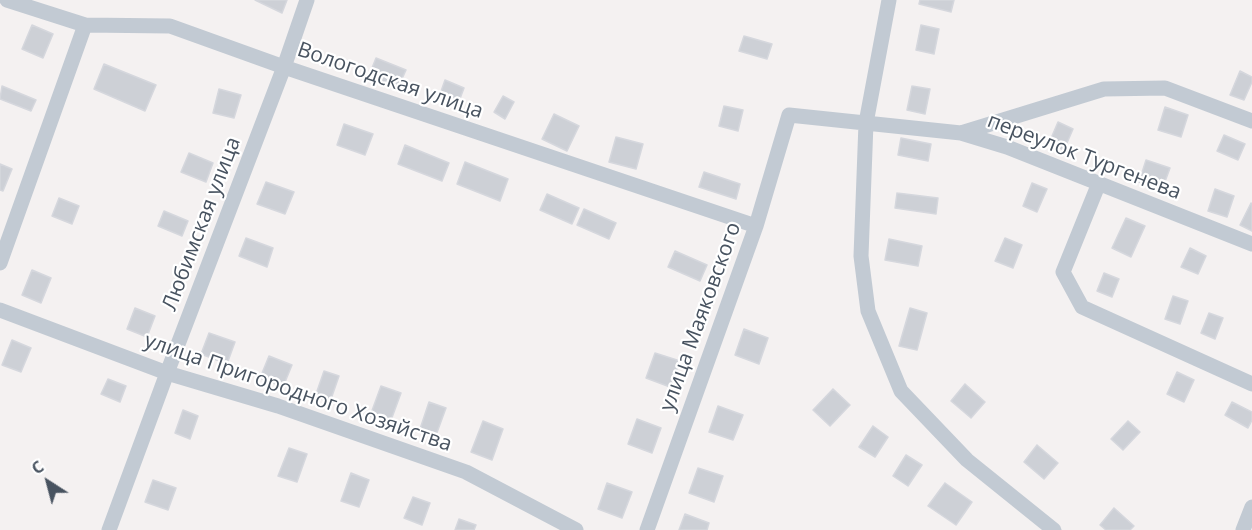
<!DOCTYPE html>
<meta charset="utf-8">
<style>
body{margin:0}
#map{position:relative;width:1252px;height:530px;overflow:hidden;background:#f4f1f1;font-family:"Open Sans",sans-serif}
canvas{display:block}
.north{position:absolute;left:18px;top:452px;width:60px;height:60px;-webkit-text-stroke:4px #fff;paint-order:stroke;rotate:324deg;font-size:16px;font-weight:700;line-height:24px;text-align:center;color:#485360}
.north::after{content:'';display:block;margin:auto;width:21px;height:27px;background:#485360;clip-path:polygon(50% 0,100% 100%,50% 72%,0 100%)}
</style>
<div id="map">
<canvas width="1252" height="530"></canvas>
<div class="north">С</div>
</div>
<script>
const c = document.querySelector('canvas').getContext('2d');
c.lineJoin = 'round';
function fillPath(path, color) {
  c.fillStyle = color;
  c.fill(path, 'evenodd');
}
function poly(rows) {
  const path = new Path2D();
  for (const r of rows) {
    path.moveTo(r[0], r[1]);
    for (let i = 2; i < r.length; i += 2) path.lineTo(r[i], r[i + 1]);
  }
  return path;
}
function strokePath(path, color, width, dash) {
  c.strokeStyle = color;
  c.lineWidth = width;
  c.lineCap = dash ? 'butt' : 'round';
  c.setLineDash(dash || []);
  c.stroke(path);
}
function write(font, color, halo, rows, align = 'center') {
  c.font = font + ' "Open Sans",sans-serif';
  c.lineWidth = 4.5;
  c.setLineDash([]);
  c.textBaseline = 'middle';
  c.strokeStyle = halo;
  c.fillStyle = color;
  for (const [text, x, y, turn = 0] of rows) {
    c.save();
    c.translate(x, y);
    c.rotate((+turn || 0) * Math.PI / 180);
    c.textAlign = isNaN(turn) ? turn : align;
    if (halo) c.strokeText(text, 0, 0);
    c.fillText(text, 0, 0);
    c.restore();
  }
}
const building = poly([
 [255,0,287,0,282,13,255,0],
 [920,0,954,0,951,12,919,4,920,0],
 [32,25,53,34,43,58,22,49,32,25],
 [921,25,939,29,934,54,916,50,921,25],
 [744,36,772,44,767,59,739,51,744,36],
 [376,58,406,70,397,90,368,78,376,58],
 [104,64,156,85,145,111,94,89,104,64],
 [1240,71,1252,77,1252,82,1244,100,1230,95,1240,71],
 [445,80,464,88,458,104,439,97,445,80],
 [2,86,36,100,31,111,0,99,2,86],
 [912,86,930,89,925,114,907,110,912,86],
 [219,89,241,95,234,118,213,113,219,89],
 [503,96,514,102,505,119,494,112,503,96],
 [724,106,743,110,738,131,719,126,724,106],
 [1165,107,1188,115,1181,137,1158,130,1165,107],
 [554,114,579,126,567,151,542,139,554,114],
 [1058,122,1073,129,1064,150,1049,143,1058,122],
 [344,124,373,134,365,155,337,145,344,124],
 [1224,135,1245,144,1238,160,1217,151,1224,135],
 [616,137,643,144,636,169,609,162,616,137],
 [901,138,931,144,928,161,898,155,901,138],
 [405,145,449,163,442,181,398,164,405,145],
 [189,153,213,163,206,182,181,172,189,153],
 [1146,160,1170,168,1162,190,1139,182,1146,160],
 [465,162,508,179,500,201,457,184,465,162],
 [0,164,12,169,3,191,0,190,0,164],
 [704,172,740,184,736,199,699,187,704,172],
 [266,182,294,192,285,214,257,204,266,182],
 [1032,183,1047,189,1037,212,1023,206,1032,183],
 [1215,189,1234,196,1227,217,1208,211,1215,189],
 [897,193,938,198,936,214,895,208,897,193],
 [547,194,579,208,572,224,540,210,547,194],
 [59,198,79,206,72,224,52,216,59,198],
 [1251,203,1252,204,1252,231,1240,225,1251,203],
 [584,209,616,223,609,239,577,225,584,209],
 [164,211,188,221,182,236,158,226,164,211],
 [1126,218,1145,226,1131,257,1112,248,1126,218],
 [246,238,273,248,267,267,239,256,246,238],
 [1005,238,1022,245,1013,268,995,261,1005,238],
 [889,239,922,246,918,266,885,260,889,239],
 [1190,248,1206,256,1198,274,1181,267,1190,248],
 [675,251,707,265,700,281,668,267,675,251],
 [32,270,51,278,41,303,22,295,32,270],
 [1104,273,1119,279,1112,297,1097,291,1104,273],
 [1173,296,1188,301,1180,324,1165,319,1173,296],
 [135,308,155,316,147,337,127,329,135,308],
 [910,308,927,313,917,350,899,346,910,308],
 [1209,313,1223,318,1215,339,1201,333,1209,313],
 [744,329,768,338,759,364,735,355,744,329],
 [209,333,235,342,227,364,201,354,209,333],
 [12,340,31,348,21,372,2,365,12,340],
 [655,353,680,361,670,387,646,378,655,353],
 [269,356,292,365,283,387,260,378,269,356],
 [324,371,339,376,330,402,315,397,324,371],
 [1177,372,1194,380,1184,402,1167,394,1177,372],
 [108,379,126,386,120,402,101,394,108,379],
 [965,384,985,402,971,418,951,401,965,384],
 [381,386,401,393,390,423,370,416,381,386],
 [833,389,850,405,830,426,813,410,833,389],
 [429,402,446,408,435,438,419,432,429,402],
 [1232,402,1252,412,1252,420,1248,428,1225,415,1232,402],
 [718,406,743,415,733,440,709,432,718,406],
 [183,410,198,416,190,439,175,433,183,410],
 [637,419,661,428,652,453,628,444,637,419],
 [483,421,503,429,492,460,471,452,483,421],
 [1128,421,1140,432,1123,450,1111,439,1128,421],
 [873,426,888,437,875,457,859,447,873,426],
 [1037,445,1058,463,1044,479,1024,462,1037,445],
 [289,448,307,454,297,482,278,476,289,448],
 [906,455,922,465,908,486,893,476,906,455],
 [698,468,723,476,714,502,689,493,698,468],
 [351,473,369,480,359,507,341,501,351,473],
 [153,480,176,488,168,510,145,502,153,480],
 [607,483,632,492,622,518,598,509,607,483],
 [945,483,972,502,956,525,928,506,945,483],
 [413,497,430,503,422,525,404,518,413,497],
 [1114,508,1134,526,1130,530,1106,530,1100,525,1114,508],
 [685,514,709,523,707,530,679,530,685,514],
 [459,519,476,525,474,530,455,530,459,519]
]);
fillPath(building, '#cdd0d6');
strokePath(building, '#d5d7dd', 1.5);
strokePath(poly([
 [7,0,85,25,170,26,284,67,756,226],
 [889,0,866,123,861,256,868,311,901,391,967,460,1054,530],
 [961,133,1104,89,1165,88,1252,121],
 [1099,183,1063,272,1082,307,1252,384],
 [0,263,85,25],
 [0,310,167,373,278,406,466,472,576,530],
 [109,530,167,373,284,67,307,0],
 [647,530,756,226,789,115,961,133,1007,147,1252,244],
 [1243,530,1252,507]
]), '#c2cad3', 15);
write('21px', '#485360', '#fff', [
 ["Вологодская улица",390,81,19],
 ["переулок Тургенева",1084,157,21],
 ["Любимская улица",202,224,-69],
 ["улица Маяковского",701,317,-70],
 ["улица Пригородного Хозяйства",298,393,19]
]);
</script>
